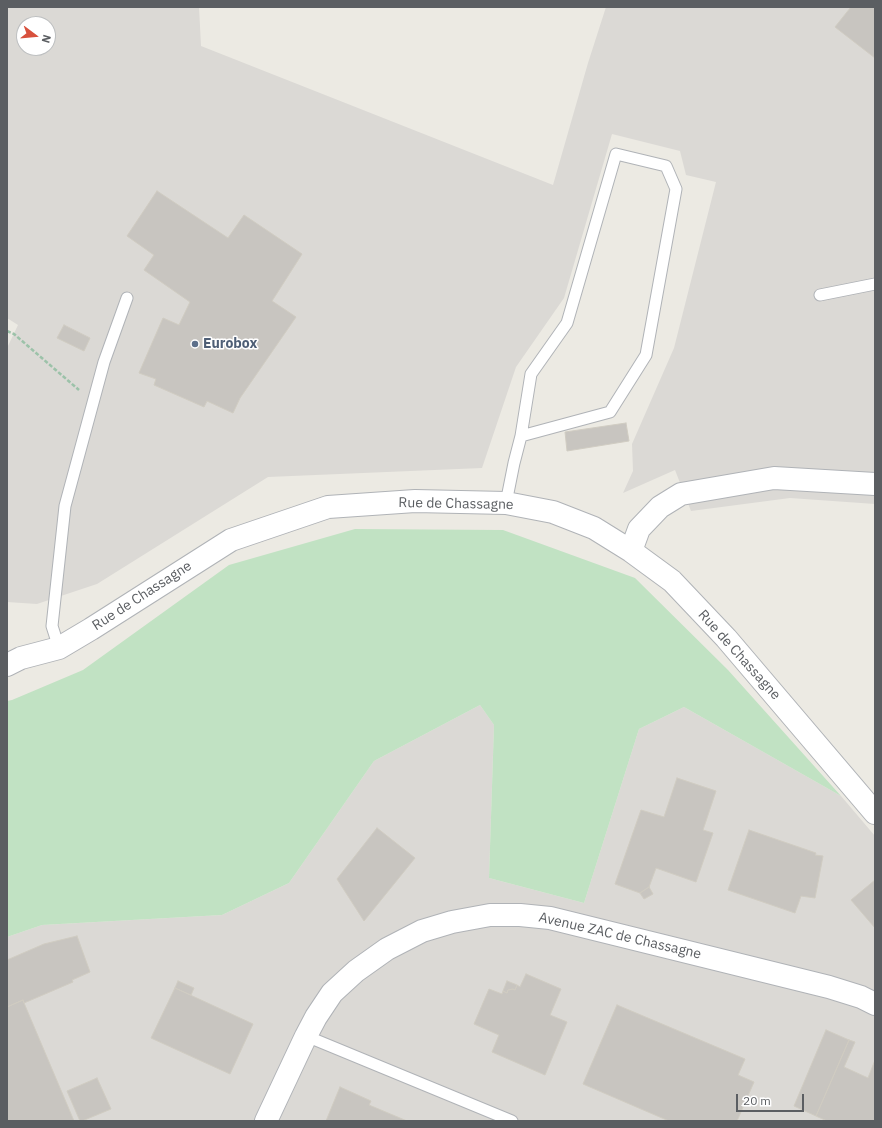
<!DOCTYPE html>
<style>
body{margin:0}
#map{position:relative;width:882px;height:1128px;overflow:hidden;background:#eceae3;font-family:"IBM Plex Sans",sans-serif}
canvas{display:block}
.frame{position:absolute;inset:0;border:8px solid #5b5e62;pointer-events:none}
.north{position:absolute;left:16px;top:16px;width:40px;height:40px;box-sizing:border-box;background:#fff;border:1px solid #bdbfc0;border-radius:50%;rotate:106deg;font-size:11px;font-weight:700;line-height:16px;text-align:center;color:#5b5e62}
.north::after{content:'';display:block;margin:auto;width:14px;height:18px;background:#d8513d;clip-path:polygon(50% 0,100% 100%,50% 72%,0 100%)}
.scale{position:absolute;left:736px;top:1094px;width:68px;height:18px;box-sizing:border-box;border:2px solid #5b5e62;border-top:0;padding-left:5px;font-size:12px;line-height:14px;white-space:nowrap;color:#5b5e62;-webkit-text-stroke:3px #fff;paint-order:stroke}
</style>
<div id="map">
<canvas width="882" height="1128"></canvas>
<div class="frame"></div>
<div class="north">N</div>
<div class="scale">20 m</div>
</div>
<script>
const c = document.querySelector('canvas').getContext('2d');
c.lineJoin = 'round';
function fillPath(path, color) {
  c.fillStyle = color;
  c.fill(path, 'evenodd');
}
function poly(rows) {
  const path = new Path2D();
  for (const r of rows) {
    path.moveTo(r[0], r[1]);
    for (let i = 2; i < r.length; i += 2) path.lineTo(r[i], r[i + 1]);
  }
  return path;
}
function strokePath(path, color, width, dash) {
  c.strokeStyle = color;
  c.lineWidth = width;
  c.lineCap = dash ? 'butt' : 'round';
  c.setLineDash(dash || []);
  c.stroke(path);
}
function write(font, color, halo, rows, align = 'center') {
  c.font = font + ' "IBM Plex Sans",sans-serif';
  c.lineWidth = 3;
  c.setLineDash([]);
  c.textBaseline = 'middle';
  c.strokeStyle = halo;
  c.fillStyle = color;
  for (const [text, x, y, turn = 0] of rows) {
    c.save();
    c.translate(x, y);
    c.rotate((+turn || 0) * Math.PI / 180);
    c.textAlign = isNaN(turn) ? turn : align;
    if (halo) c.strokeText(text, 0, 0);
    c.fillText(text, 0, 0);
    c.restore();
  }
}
fillPath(poly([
 [7,7,199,7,201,46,553,185,588,63,606,7,875,7,875,504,790,498,691,511,675,470,623,493,633,471,632,444,674,348,716,182,686,175,680,151,612,134,564,298,516,367,482,468,268,477,97,584,37,604,7,602,7,348,18,325,7,318],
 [24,24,48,24,48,48,24,48],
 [480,705,494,725,489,878,584,903,639,729,684,707,841,796,875,836,875,1121,7,1121,7,937,42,925,222,915,289,883,374,761]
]), '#dbd9d5');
fillPath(poly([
 [355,529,503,530,635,578,728,670,841,796,684,707,639,729,584,903,489,878,494,725,480,705,374,761,289,883,222,915,42,925,7,937,7,701,12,700,83,670,229,565]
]), '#c1e2c3');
const building = poly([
 [851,7,875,7,875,58,835,27,851,7],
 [157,191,228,238,244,215,302,254,272,301,296,317,240,398,233,413,207,401,204,407,154,385,156,379,139,373,163,318,179,325,190,302,144,270,154,255,127,236,157,191],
 [64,325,90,338,84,351,57,338,64,325],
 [626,423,629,441,567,451,565,432,626,423],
 [677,778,716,791,703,830,713,833,696,882,656,868,649,887,640,893,615,884,641,810,664,817,677,778],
 [377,828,415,858,364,921,337,879,377,828],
 [749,830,816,853,815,855,823,856,815,898,801,896,795,913,728,890,749,830],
 [875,880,875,928,851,900,875,880],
 [649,887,653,894,644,899,640,893,649,887],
 [77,936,90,972,72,980,73,982,24,1003,23,1000,7,1007,7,960,44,944,77,936],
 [526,974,561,989,550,1015,567,1022,545,1075,492,1052,499,1035,474,1024,489,989,502,994,503,991,507,993,508,990,513,989,515,990,517,985,520,987,526,974],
 [178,981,194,988,191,995,175,988,178,981],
 [507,981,517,985,515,990,513,989,508,990,507,993,503,991,507,981],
 [175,988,253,1024,230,1074,151,1038,175,988],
 [23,1000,24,1003,74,1121,7,1121,7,1007,23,1000],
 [617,1005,745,1059,738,1075,754,1082,737,1121,669,1121,583,1084,617,1005],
 [826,1030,849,1040,816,1116,794,1106,826,1030],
 [849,1040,855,1042,844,1067,868,1078,875,1060,875,1121,827,1121,816,1116,849,1040],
 [97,1078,111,1109,82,1121,80,1121,67,1091,97,1078],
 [340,1087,371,1101,369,1105,407,1121,326,1121,340,1087]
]);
fillPath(building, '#c8c5c0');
strokePath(building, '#d0ccc2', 1);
const service = poly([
 [820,295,875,284],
 [506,503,514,463,521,436,531,374,567,323,616,154,666,166,676,189,646,355,610,412,521,436],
 [59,648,52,626,65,506,104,362,127,298],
 [306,1036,512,1121]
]);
const minor = poly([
 [631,551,639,529,660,507,681,494,774,478,875,484],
 [7,665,21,658,59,648,91,629,231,540,328,507,415,501,506,503,553,512,594,528,631,551,672,581,726,638,875,813],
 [266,1121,306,1036,316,1017,332,993,356,971,387,949,422,931,452,922,490,915,520,915,550,918,829,987,861,997,875,1004]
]);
strokePath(service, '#b0b3b7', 13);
strokePath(minor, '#b0b3b7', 24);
strokePath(poly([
 [7,331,14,334,79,390]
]), '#9cc2a9', 2.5, [4, 2]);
strokePath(service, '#fff', 11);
strokePath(minor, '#fff', 22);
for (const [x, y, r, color] of [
 [195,344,4,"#5c6f8a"]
]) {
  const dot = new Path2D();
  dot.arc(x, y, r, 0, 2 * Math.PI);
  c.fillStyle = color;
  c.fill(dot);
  strokePath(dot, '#fff', 1.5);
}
write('bold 14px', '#4e5e75', '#fff', [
 ["Eurobox",203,344]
], 'left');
write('14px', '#5b5e62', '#fff', [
 ["Rue de Chassagne",456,504,1],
 ["Rue de Chassagne",142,596,-33],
 ["Rue de Chassagne",739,655,48],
 ["Avenue ZAC de Chassagne",620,936,13]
]);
</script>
